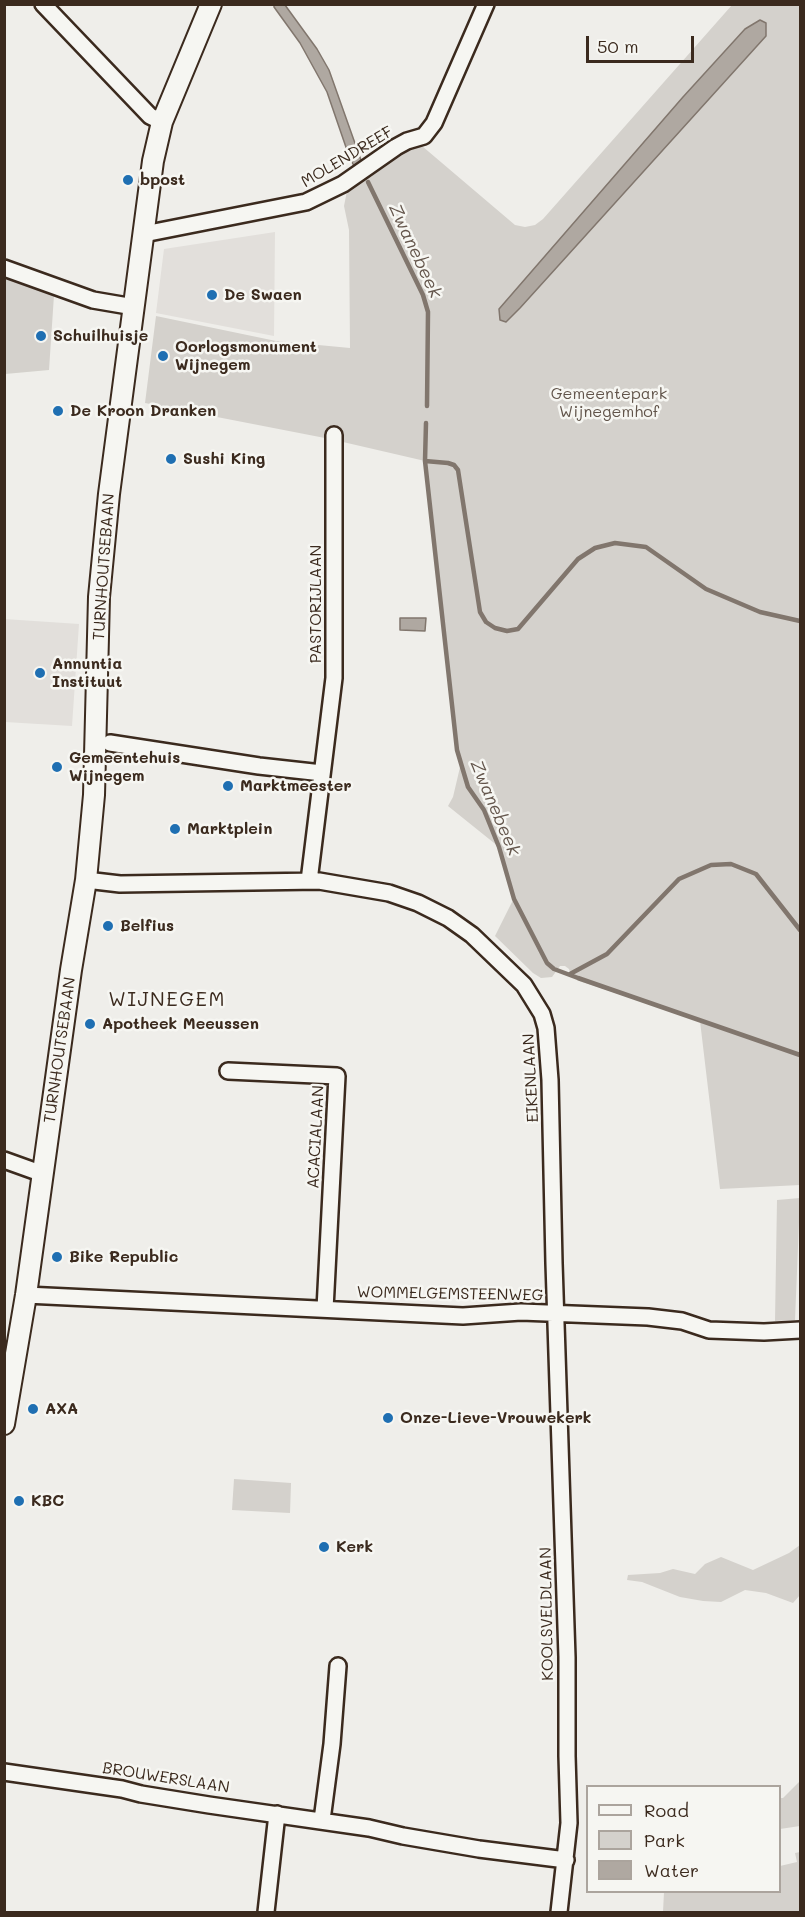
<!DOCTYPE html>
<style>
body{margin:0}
#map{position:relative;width:805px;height:1917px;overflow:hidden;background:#efeeea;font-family:Mali,sans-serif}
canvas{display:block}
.frame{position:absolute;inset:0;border:6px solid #3b2a1e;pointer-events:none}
.legend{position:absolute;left:586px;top:1785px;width:195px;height:108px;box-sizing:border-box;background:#f6f6f2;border:2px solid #aba49d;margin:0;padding:8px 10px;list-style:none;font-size:18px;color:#3b2a1e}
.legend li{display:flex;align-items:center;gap:12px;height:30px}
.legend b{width:30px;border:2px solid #aba49d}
.scale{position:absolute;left:586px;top:36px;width:108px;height:27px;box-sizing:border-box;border:3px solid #3b2a1e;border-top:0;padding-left:8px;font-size:18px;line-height:21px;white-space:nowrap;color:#3b2a1e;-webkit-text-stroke:4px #f6f6f2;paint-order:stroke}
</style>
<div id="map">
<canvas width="805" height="1917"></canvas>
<div class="frame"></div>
<ul class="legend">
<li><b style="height:8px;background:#f6f6f2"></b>Road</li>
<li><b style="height:16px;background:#d4d1cc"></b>Park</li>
<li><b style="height:16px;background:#afa8a1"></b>Water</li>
</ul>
<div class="scale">50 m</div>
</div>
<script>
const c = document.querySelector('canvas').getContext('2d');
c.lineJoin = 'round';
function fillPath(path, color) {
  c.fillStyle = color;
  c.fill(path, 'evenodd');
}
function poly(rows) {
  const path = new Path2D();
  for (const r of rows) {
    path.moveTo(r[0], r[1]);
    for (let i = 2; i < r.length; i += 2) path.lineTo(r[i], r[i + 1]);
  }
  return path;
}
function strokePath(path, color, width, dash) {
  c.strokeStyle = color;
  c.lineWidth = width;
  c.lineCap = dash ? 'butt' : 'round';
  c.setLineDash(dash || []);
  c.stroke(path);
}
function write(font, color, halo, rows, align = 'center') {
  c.font = font + ' Mali,sans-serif';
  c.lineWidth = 5;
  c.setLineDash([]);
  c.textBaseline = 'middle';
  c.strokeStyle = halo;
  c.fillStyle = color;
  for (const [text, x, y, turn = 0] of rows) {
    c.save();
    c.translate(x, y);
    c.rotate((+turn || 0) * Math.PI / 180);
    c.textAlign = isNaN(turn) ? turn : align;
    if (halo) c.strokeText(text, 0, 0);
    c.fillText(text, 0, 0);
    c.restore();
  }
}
fillPath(poly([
 [275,232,274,336,156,313,164,249],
 [4,619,79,624,72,726,5,722]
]), '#e2dfdb');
fillPath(poly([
 [732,5,800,5,800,1185,720,1189,700,1021,579,981,572,977,569,969,565,966,560,966,552,977,541,978,533,973,495,936,514,898,499,847,448,806,453,797,461,763,457,750,425,461,330,439,145,403,156,316,276,341,350,348,349,230,344,206,347,191,408,150,422,146,515,225,525,227,535,225,543,219],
 [4,275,54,295,49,370,5,374],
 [800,1198,795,1320,775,1321,777,1200],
 [234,1479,291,1483,290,1513,232,1510],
 [800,1545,800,1595,793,1603,766,1593,745,1590,721,1602,703,1601,680,1597,642,1582,627,1580,628,1575,660,1573,673,1569,695,1574,705,1564,721,1557,753,1570,789,1553],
 [800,1781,800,1826,780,1829,780,1798,783,1798],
 [800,1852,800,1912,663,1912,664,1892,780,1892,780,1866,797,1862,795,1853]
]), '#d4d1cc');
const water = poly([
 [274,5,285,5,317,49,329,70,362,163,355,168,349,156,327,92,300,43,274,7,274,5],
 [760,20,766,23,766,36,520,308,506,322,500,320,499,309,683,97,745,29,760,20],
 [400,618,426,618,425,631,400,630,400,618]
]);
fillPath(water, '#afa8a1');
strokePath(water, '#81766d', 1.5);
strokePath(poly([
 [368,182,423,295,428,312,427,406],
 [426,423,425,461,457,750,468,787,484,810,499,847,514,899,547,963,554,969,578,978,800,1055],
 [425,461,448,463,454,465,458,470,480,612,486,622,495,628,507,631,518,629,578,559,595,548,615,543,646,547,706,589,760,612,800,621],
 [570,974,607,954,679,879,711,865,731,864,756,874,800,930]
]), '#81766d', 4.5);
const minor = poly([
 [43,4,150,116,162,122],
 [144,234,306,202,343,184,396,147,407,141,424,136,434,123,486,4],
 [4,268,93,300,134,307],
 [110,743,259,766,322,773],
 [86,880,120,884,319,881,389,893,418,903,448,918,472,935,524,985,542,1014,546,1028,550,1080,554,1263,567,1657,567,1756,569,1823,559,1912],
 [309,881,334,678,334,435],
 [228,1071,337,1076,325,1309],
 [4,1160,43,1174],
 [26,1295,463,1316,521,1312,648,1317,682,1321,709,1330,764,1332,800,1330],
 [4,1772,122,1789,141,1794,209,1805,369,1828,403,1836,479,1849,566,1860],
 [322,1820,332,1744,338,1666],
 [266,1912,277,1814]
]);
const major = poly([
 [4,1424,26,1295,71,970,86,880,94,795,99,597,109,494,153,161,162,122,211,4]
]);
strokePath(minor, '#3b2a1e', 20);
strokePath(major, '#3b2a1e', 24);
strokePath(minor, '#f6f6f2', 15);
strokePath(major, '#f6f6f2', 20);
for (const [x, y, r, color] of [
 [128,180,6,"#1f6fb2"],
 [212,295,6,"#1f6fb2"],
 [41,336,6,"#1f6fb2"],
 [163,356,6,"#1f6fb2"],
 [58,411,6,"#1f6fb2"],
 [171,459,6,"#1f6fb2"],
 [40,673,6,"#1f6fb2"],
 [57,767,6,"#1f6fb2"],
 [228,786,6,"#1f6fb2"],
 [175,829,6,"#1f6fb2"],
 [108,926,6,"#1f6fb2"],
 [90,1024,6,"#1f6fb2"],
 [57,1257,6,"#1f6fb2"],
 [33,1409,6,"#1f6fb2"],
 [388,1418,6,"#1f6fb2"],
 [19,1501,6,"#1f6fb2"],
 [324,1547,6,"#1f6fb2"]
]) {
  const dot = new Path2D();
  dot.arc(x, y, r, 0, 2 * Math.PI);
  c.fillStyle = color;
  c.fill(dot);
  strokePath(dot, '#f6f6f2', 2);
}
write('16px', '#3b2a1e', '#f6f6f2', [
 ["MOLENDREEF",347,157,-31],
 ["TURNHOUTSEBAAN",104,567,-86],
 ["PASTORIJLAAN",316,604,-90],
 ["TURNHOUTSEBAAN",60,1050,-82],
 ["EIKENLAAN",531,1078,-93],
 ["ACACIALAAN",316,1137,-87],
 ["WOMMELGEMSTEENWEG",450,1294,1],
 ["KOOLSVELDLAAN",547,1614,-91],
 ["BROUWERSLAAN",166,1778,9]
]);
write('bold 16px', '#3b2a1e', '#f6f6f2', [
 ["bpost",140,180],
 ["De Swaen",224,295],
 ["Schuilhuisje",53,336],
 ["Oorlogsmonument",175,347],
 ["Wijnegem",175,365],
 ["De Kroon Dranken",70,411],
 ["Sushi King",183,459],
 ["Annuntia",52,664],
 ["Instituut",52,682],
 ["Gemeentehuis",69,758],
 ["Wijnegem",69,776],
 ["Marktmeester",240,786],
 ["Marktplein",187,829],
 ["Belfius",120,926],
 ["Apotheek Meeussen",102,1024],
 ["Bike Republic",69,1257],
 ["AXA",45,1409],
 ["Onze-Lieve-Vrouwekerk",400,1418],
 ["KBC",31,1501],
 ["Kerk",336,1547]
], 'left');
write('16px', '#61544a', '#f6f6f2', [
 ["Gemeentepark",609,394],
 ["Wijnegemhof",609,412]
]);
write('italic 18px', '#64564c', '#f6f6f2', [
 ["Zwanebeek",415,251,65],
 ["Zwanebeek",495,808,67]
]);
c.letterSpacing = '1.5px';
write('20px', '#3b2a1e', '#f6f6f2', [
 ["WIJNEGEM",167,1000]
]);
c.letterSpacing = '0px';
</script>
